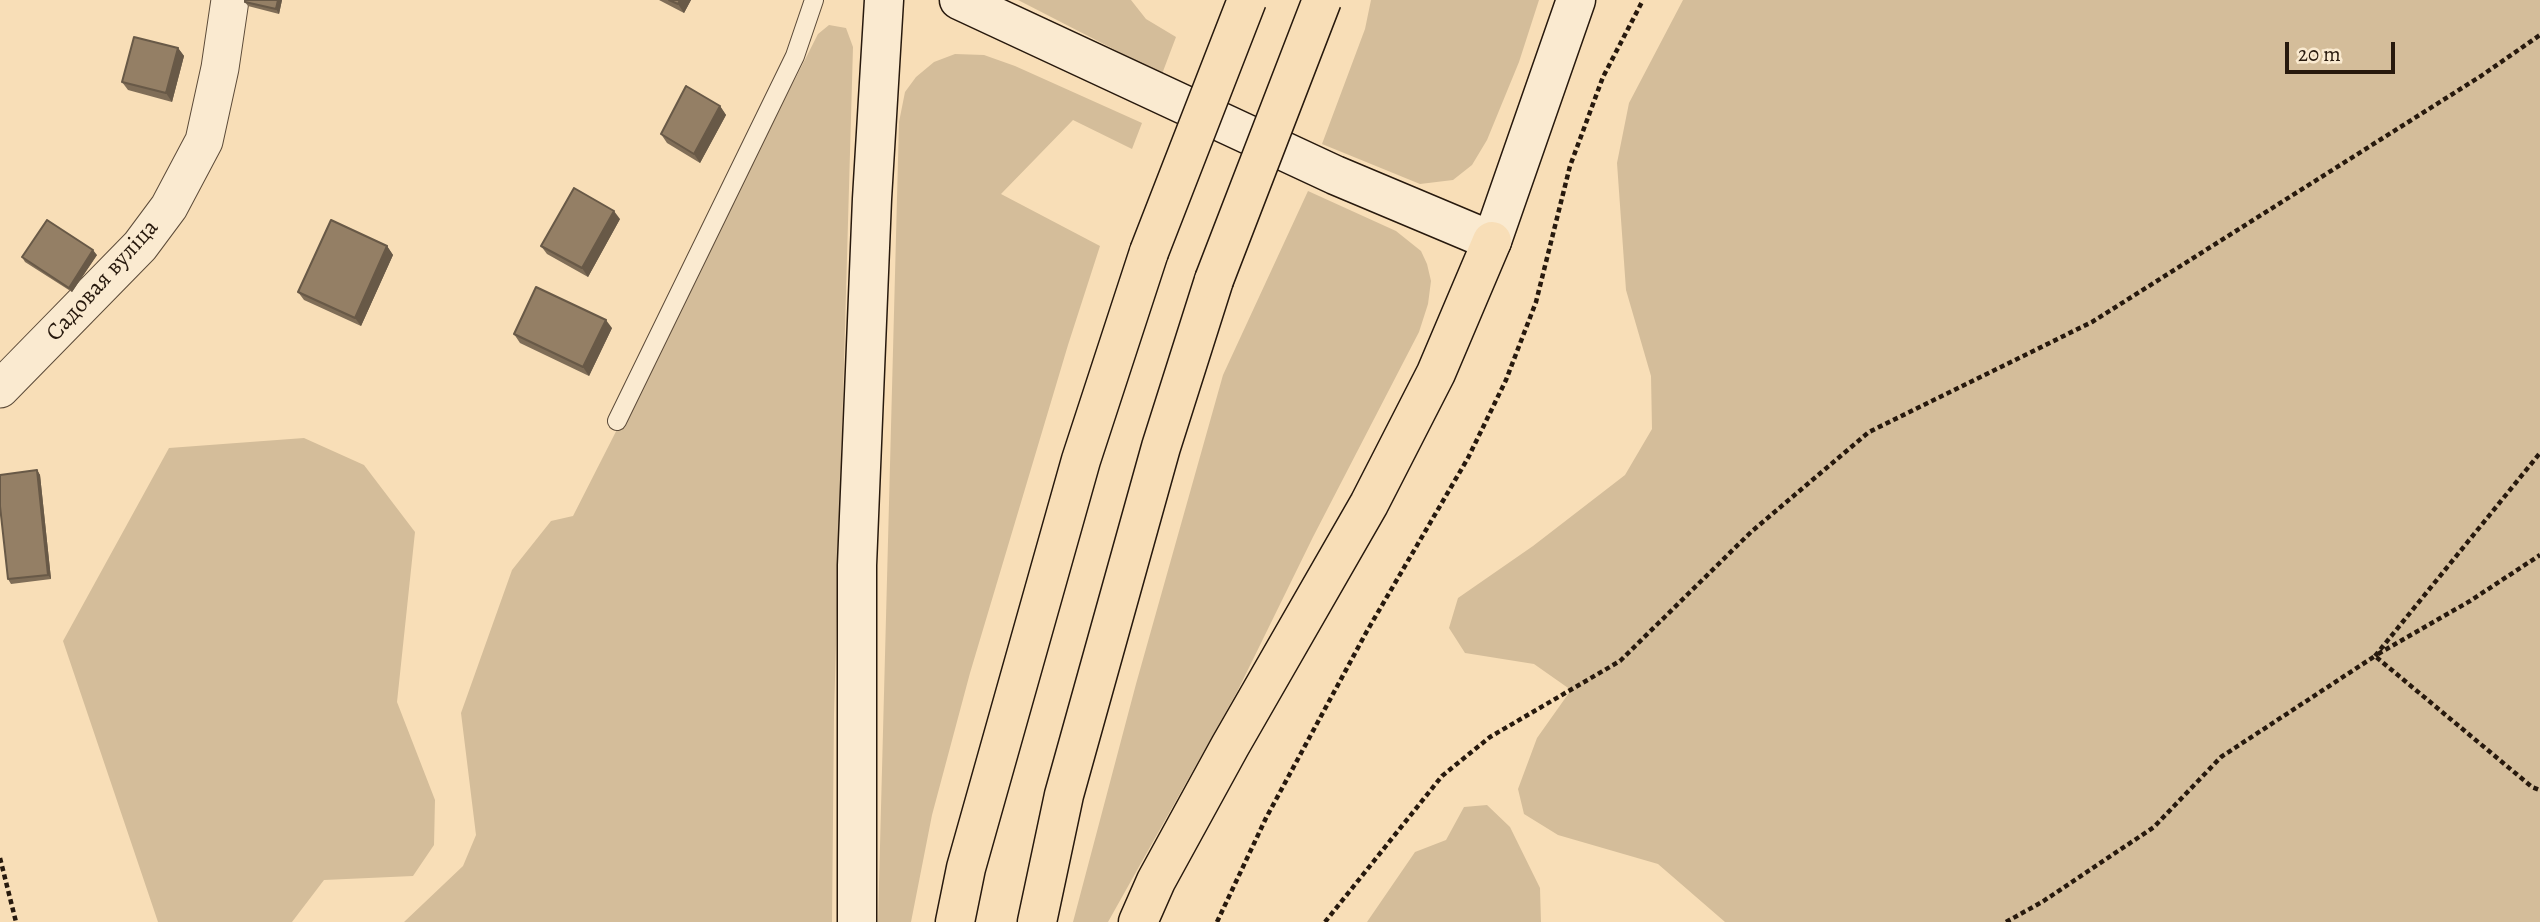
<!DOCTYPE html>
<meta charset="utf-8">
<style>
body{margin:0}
#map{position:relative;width:2540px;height:922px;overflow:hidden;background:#f8deb7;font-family:Alegreya,serif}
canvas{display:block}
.scale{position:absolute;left:2285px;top:42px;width:110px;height:32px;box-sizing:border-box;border:4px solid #27190d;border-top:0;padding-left:9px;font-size:21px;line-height:24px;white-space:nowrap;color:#27190d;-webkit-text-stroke:5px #faead0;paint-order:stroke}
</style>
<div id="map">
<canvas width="2540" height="922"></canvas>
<div class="scale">20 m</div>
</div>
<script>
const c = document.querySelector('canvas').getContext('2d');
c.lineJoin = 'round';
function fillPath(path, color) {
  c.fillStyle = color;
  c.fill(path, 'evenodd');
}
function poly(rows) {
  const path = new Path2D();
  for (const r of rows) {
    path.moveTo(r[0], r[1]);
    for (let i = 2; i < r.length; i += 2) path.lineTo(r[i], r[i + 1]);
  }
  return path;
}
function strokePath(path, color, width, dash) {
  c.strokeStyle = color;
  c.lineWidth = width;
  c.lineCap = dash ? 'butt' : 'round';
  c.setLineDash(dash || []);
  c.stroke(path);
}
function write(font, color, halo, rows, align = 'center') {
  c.font = font + ' Alegreya,serif';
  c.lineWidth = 6;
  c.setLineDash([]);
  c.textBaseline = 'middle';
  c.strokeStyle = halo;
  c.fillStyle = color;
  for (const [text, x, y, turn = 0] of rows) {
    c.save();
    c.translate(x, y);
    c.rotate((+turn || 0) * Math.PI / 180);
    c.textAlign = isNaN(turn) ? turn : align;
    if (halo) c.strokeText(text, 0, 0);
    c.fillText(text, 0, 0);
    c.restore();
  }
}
fillPath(poly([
 [1018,0,1131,0,1146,19,1176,37,1162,74],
 [1371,0,1539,0,1519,62,1487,140,1472,165,1453,180,1420,184,1322,144,1365,29],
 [1683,0,2540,0,2540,922,1725,922,1658,864,1558,835,1524,814,1518,789,1537,738,1571,690,1534,664,1465,653,1449,628,1458,598,1533,546,1625,475,1652,429,1651,376,1626,290,1617,163,1629,103],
 [829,25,846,28,853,47,834,714,832,922,404,922,463,866,476,835,461,713,512,570,551,521,573,516,818,34],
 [955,54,984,55,1015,66,1142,123,1132,149,1073,120,1001,194,1100,246,1068,345,970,673,932,815,911,922,878,922,899,122,905,92,916,77,934,62],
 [1308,191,1396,231,1421,251,1427,264,1431,281,1428,304,1419,332,1313,537,1237,692,1108,922,1073,922,1136,684,1223,375],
 [304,438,364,465,415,532,397,702,435,800,434,845,413,876,324,880,292,922,158,922,63,641,169,448],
 [1487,805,1510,827,1540,888,1541,922,1367,922,1415,852,1446,840,1464,807]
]), '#d4bd9a');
const lane = poly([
 [617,421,795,56,814,0]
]);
const street = poly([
 [0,389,140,246,169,207,204,141,220,68,230,0]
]);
const secondary = poly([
 [959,0,1335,175,1492,241,1576,0],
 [857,922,857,565,872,199,884,0]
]);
const highway = poly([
 [955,922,966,868,1081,460,1149,252],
 [1037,922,1064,795,1161,447,1214,280],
 [1138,922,1156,881,1230,746,1369,504,1436,373,1492,241]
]);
strokePath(lane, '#5b4a38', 20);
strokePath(street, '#5b4a38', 39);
strokePath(secondary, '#27190d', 41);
strokePath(highway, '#27190d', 41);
strokePath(poly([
 [2378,654,2470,601,2540,555],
 [2375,656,2540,453],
 [0,858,16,922],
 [1217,922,1266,818,1367,631,1468,458,1506,380,1536,302,1570,166,1603,77,1643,0],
 [1325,922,1442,776,1490,737,1620,661,1751,532,1869,432,2092,322,2481,76,2540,35],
 [2006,922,2042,902,2154,827,2221,757,2375,656,2532,787,2540,790]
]), '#27190d', 4.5, [5, 3.5]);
strokePath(lane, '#faead0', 18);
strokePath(street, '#faead0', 37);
strokePath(secondary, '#faead0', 38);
strokePath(highway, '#f8deb7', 38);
const highwayBridge = poly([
 [1149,252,1247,0],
 [1214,280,1322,0]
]);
strokePath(highwayBridge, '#27190d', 41, []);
strokePath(highwayBridge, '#f8deb7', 38);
fillPath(poly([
 [282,0,279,14,248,6,245,2],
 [659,0,691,0,684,13],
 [178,48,184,56,172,102,128,90,122,82],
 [720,106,726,115,700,163,667,143,661,134],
 [620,219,588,277,547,254,541,246],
 [387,246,393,255,361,326,304,300,298,292],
 [97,255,72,292,25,262,22,257],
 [612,328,589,376,520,343,514,334],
 [37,470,40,475,51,579,11,584,8,579]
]), '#7f6d57');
fillPath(poly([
 [278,0,282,0,279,14,276,9],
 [680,0,691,0,684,13,678,4],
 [178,48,184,56,172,102,166,93],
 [720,106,726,115,700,163,694,154],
 [614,211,620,219,588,277,582,268],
 [387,246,393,255,361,326,355,318],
 [93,250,97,255,72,292,69,288],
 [606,320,612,328,589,376,583,367],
 [37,470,40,475,51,579,48,575]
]), '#685947');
const building = poly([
 [245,0,278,0,276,9,245,2,245,0],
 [669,0,680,0,678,4,669,0],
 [134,37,178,48,166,93,122,82,134,37],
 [686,86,720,106,694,154,661,134,686,86],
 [574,188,614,211,582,268,541,246,574,188],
 [47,220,93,250,69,288,22,257,47,220],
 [331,220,387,246,355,318,298,292,331,220],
 [536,287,606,320,583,367,514,334,536,287],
 [37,470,48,575,8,579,0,506,0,475,37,470]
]);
fillPath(building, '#947f65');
strokePath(building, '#685947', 2);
write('24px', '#27190d', '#faead0', [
 ["Садовая вуліца",103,281,-48]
]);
</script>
